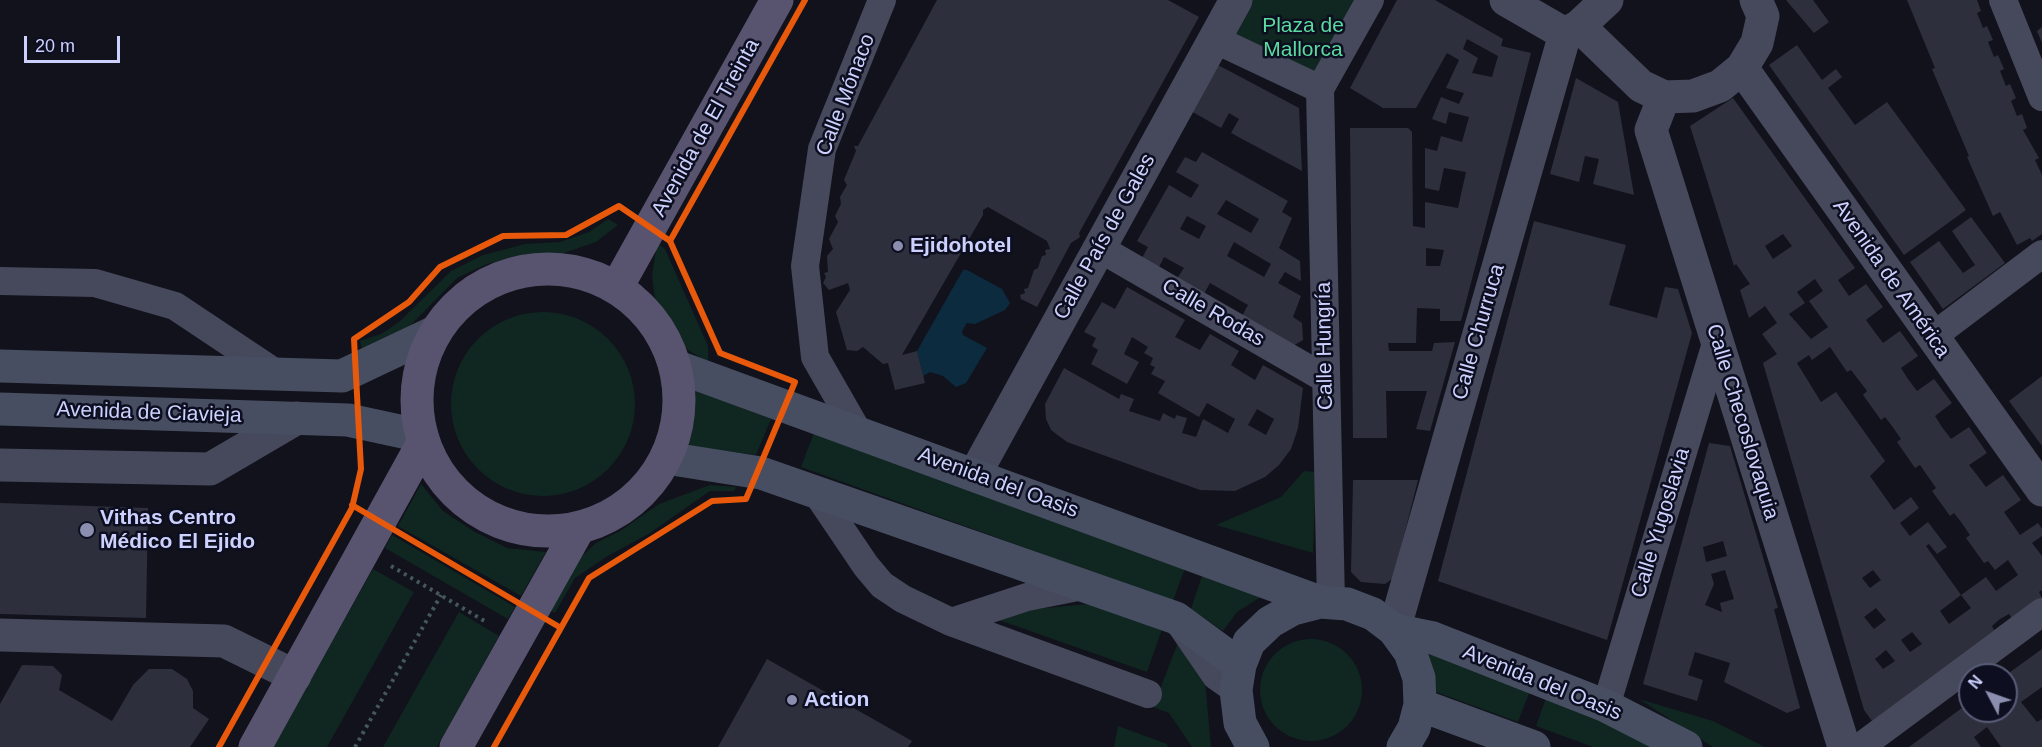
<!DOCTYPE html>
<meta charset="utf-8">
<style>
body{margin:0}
#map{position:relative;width:2042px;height:747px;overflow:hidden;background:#11121b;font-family:Arial,sans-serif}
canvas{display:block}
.north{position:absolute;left:1958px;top:663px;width:60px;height:60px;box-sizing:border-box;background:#0d0e1f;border:2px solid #595c78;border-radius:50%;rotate:311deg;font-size:16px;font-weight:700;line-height:24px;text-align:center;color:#ccd1fe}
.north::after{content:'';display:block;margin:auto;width:21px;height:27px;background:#8b8eaf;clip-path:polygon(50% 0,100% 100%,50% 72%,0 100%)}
.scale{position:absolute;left:24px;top:36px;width:96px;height:27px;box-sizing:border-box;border:3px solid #ccd1fe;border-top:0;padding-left:8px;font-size:18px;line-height:21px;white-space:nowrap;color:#ccd1fe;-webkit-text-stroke:4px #0d0e1f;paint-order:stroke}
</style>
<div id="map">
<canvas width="2042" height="747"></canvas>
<div class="north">N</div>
<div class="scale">20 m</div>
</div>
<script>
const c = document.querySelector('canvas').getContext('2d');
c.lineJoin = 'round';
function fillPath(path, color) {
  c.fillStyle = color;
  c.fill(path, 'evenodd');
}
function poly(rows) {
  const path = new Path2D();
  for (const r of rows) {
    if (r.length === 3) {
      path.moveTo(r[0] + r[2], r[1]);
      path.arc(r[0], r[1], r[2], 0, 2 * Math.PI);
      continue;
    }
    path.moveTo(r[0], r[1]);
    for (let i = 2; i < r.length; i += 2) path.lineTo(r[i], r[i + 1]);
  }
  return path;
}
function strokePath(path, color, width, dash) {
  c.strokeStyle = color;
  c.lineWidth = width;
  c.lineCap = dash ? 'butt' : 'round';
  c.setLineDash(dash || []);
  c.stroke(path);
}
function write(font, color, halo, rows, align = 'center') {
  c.font = font + ' Arial,sans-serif';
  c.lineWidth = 5;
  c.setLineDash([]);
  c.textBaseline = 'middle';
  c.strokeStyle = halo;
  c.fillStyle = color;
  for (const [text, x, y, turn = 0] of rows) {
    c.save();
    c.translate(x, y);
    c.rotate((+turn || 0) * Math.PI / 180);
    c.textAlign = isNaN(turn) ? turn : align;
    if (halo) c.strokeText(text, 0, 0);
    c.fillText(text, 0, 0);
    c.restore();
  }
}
fillPath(poly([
 [1236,0,1370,0,1320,89,1214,39],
 [608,219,618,225,596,242,561,254,527,254,487,264,457,278,404,332,362,350,360,341,381,334,399,322,451,271,483,255,525,244,560,242,589,232],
 [657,243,665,249,708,346,708,362,688,350,669,330,655,300,652,275],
 [543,404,92],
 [690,388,771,419,756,455,685,446,692,415],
 [815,430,1186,565,1173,601,801,467],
 [1304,471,1316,472,1313,553,1216,525,1281,497],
 [421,484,443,511,475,532,507,548,546,552,521,596,398,526],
 [710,485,736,487,734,491,710,491,650,533,606,557,575,578,555,613,548,610,582,556,596,543,620,531,659,504],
 [392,535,515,607,508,619,385,548],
 [373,569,414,592,327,747,273,747],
 [1203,573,1264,595,1237,612,1223,631,1191,609],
 [1087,604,1162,629,1147,672,993,618,1004,612],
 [459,612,499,636,437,747,383,747],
 [1311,690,51],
 [1179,640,1205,681,1211,747,1192,747,1169,713,1153,707],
 [1415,647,1531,688,1518,722,1425,688],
 [1547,695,1659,747,1593,747,1536,726],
 [1639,699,1713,721,1765,747,1713,747],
 [1118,726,1167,744,1168,747,1114,747]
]), '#102621');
fillPath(poly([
 [963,270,967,270,1002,289,1010,303,1005,310,975,324,967,323,962,331,963,335,987,348,966,383,956,387,943,376,930,372,923,376,917,351]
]), '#0d2b3f');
fillPath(poly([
 [937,0,1168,0,1199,17,1079,233,1080,237,1071,243,1037,307,1021,299,1020,295,1025,293,1024,289,1028,288,1034,270,1038,268,1042,256,1046,255,1045,250,1050,249,1047,241,988,207,983,210,983,215,902,355,917,351,925,383,895,390,888,363,883,364,863,347,857,351,847,350,836,312,850,290,848,283,829,290,823,283,826,277,824,273,828,272,827,256,833,249,829,239,838,222,835,216,841,204,840,197,847,185,844,180,856,151,854,146,858,146],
 [1397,0,1435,0,1503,39,1501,46,1531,53,1461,321,1440,321,1440,309,1417,308,1416,343,1388,343,1389,351,1432,351,1434,343,1455,342,1430,431,1416,429,1427,391,1386,391,1387,438,1353,438,1350,128,1408,128,1412,132,1413,226,1425,228,1425,202,1458,208,1466,172,1444,168,1439,191,1425,188,1425,148,1437,151,1441,136,1462,142,1469,117,1449,112,1446,124,1432,119,1441,97,1459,104,1464,93,1446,88,1459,60,1447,53,1416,108,1383,108,1350,88],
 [1467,39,1498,56,1492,77,1472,73,1478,58,1463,49],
 [1426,248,1444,250,1440,266,1426,266],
 [1786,0,1813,0,1829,22,1814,33],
 [1907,0,1977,0,1981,11,1977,13,1983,28,1987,26,1993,40,1988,42,1994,57,1998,55,2004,69,2000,71,2006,86,2010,84,2016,98,2011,101,2017,116,2022,114,2027,128,2023,130,2039,158,2035,160,2042,175,2042,234,2032,241,2030,238,2017,245,2000,212,1993,216,1967,157,1969,156,1932,69,1935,68],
 [2042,27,2042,43,2037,31],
 [1797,45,1822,80,1836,69,1842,77,1828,88,1855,125,1887,102,1966,210,1904,255,1769,65],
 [1216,64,1299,108,1302,171,1231,133,1239,119,1229,113,1221,128,1189,110],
 [1576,78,1618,102,1634,195,1593,184,1599,159,1585,156,1579,182,1550,174],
 [1733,98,1855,268,1838,280,1849,296,1866,284,1883,307,1866,320,1874,331,1883,343,1900,331,1918,356,1901,368,1908,379,1917,391,1934,379,1952,403,1935,416,1942,427,1951,439,1969,427,1987,453,1969,465,1977,475,1986,487,2003,475,2021,500,2004,512,2020,535,2038,523,2042,529,2042,536,2032,543,2042,556,2042,590,2039,592,2042,598,2013,620,2009,614,2000,619,1992,626,1994,630,1872,721,1864,710,1763,363,1777,354,1762,334,1777,323,1765,306,1749,318,1740,290,1750,284,1736,264,1734,266,1690,126],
 [1783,234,1792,246,1773,259,1765,246],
 [1815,279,1823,291,1809,301,1828,327,1811,339,1789,314,1805,303,1797,292],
 [1830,347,1847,372,1851,370,1867,391,1863,395,1881,420,1885,417,1892,426,1901,439,1897,442,1915,468,1920,465,1936,488,1932,491,1950,516,1954,513,1961,522,1970,535,1966,538,1984,563,1988,561,1995,570,2008,560,2018,575,1996,591,1986,577,1961,595,1971,608,1949,624,1940,611,1961,595,1926,546,1929,544,1937,554,1947,547,1928,522,1910,536,1900,523,1919,508,1911,497,1894,510,1870,476,1885,461,1836,392,1821,402,1797,363,1809,355,1812,360],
 [1873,570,1881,580,1870,588,1862,578],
 [1876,608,1886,620,1874,629,1864,617],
 [1912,632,1922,644,1910,652,1901,640],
 [1886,650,1895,661,1883,669,1875,659],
 [1202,152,1288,201,1282,212,1292,218,1279,248,1300,261,1301,281,1285,272,1278,283,1301,296,1293,317,1302,323,1303,340,1291,347,1241,318,1248,305,1210,283,1203,296,1176,280,1184,268,1164,257,1158,269,1142,258,1148,247,1137,241,1169,185,1191,198,1199,185,1176,172,1185,157,1196,162],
 [1226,200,1259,219,1251,233,1217,214],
 [1187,216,1206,226,1199,239,1180,229],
 [1234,242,1271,264,1264,277,1227,256],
 [1971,217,2005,263,1943,309,1910,262,1939,241,1963,273,1975,265,1952,231],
 [1534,221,1626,245,1609,305,1657,318,1665,287,1678,289,1692,333,1607,640,1438,581],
 [1127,287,1185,320,1175,337,1200,350,1210,334,1239,351,1231,365,1242,372,1255,380,1263,365,1303,388,1298,428,1291,449,1279,465,1265,477,1235,491,1200,490,1067,442,1051,430,1046,419,1045,404,1064,368,1119,399,1121,394,1134,399,1129,411,1160,421,1163,413,1175,419,1176,415,1187,418,1182,433,1196,437,1203,419,1228,433,1235,419,1207,403,1199,417,1158,393,1165,381,1151,374,1155,367,1150,365,1153,358,1144,353,1148,347,1132,337,1124,354,1139,362,1127,384,1091,364,1098,350,1092,346,1096,338,1084,332,1102,302,1115,309],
 [1257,409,1274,419,1266,435,1248,425],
 [2042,376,2042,446,2009,401],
 [1709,443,1730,446,1760,547,1778,608,1774,609,1800,708,1787,713,1724,682,1730,663,1695,652,1688,675,1703,680,1697,701,1643,684],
 [1723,541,1727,556,1706,562,1703,547],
 [1725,570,1734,599,1720,603,1722,612,1705,605,1714,584,1711,574],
 [1353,480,1418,480,1396,567,1392,579,1385,584,1361,582,1351,572],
 [0,503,148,508,146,618,0,614],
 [2042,649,2042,687,2021,702,2037,722,2042,719,2042,747,2001,747,1987,727,1974,737,1981,747,1909,747,1970,702,1970,711,2006,711,2006,675],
 [767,659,912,741,908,747,718,747],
 [22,665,53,666,62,675,59,690,112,721,133,685,149,669,172,669,187,679,193,691,193,708,209,719,190,747,0,747,0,704]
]), '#2e2f3d');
strokePath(poly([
 [391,566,488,623],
 [355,747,441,595]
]), '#45575e', 4, [3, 4.5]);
strokePath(poly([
 [2003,0,2042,97],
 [1214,39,1320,89],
 [1320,89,1331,603],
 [1320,89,1370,0],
 [1099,248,1326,379],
 [0,281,95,283,175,306,277,374],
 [1932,337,2042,254],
 [858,432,815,357,805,266,822,149,882,0],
 [818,495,866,566,882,585,903,599,951,622,1148,694],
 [951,622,1027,597,1083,586],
 [1183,628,1216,676,1236,690],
 [1606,706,1717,340],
 [1860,747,2042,612]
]), '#46495c', 28);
strokePath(poly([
 [1506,0,1565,34,1579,26,1607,0],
 [1579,26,1641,86,1664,97,1693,96,1720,86,1742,68,1757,43,1763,16,1756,0],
 [1742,68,2042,490],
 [1664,97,1651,130,1844,747],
 [0,465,210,469,297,418],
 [975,474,1236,0],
 [1394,630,1565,34],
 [0,635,224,641,295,676]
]), '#46495c', 33);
strokePath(poly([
 [0,366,342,376,435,332],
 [675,366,1320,602],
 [0,409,348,420,422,436],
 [666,458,761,473,1176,618,1240,665],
 [1394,630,1433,638,1606,706,1686,747],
 [1420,705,1534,747],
 [1253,747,1240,723,1236,690,1240,665,1249,642,1270,622,1293,609,1320,602,1347,604,1373,614,1394,630,1410,652,1419,678,1420,705,1414,728,1403,747]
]), '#484e62', 33);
strokePath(poly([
 [548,400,131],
 [617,287,777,0],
 [255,747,423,443],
 [456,747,579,528]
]), '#58536f', 33);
strokePath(poly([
 [670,241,805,0],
 [352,505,561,628],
 [219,747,352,508,361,469,354,339,409,302,440,267,503,236,566,235,619,206,670,241,720,353,795,382,746,499,712,501,589,578,494,747]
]), '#e8590c', 6);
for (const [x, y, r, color] of [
 [898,246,6,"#8b8eaf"],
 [87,530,8,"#8b8eaf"],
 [792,700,6,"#8b8eaf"]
]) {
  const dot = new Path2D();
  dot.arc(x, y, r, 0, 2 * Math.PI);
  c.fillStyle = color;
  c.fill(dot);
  strokePath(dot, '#0d0e1f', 2);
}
write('21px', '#5adb9f', '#0d0e1f', [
 ["Plaza de",1303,26],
 ["Mallorca",1303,50]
]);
write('21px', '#ccd1fe', '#0d0e1f', [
 ["Calle Mónaco",846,95,-69],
 ["Avenida de El Treinta",706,128,-61],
 ["Calle País de Gales",1105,237,-61],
 ["Avenida de América",1891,279,55],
 ["Calle Rodas",1213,313,30],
 ["Calle Churruca",1479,332,-74],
 ["Calle Hungría",1325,346,-91],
 ["Avenida de Ciavieja",149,413,2],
 ["Calle Checoslovaquia",1742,422,73],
 ["Avenida del Oasis",998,483,20],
 ["Calle Yugoslavia",1661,523,-73],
 ["Avenida del Oasis",1542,683,22]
]);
write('bold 21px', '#ccd1fe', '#0d0e1f', [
 ["Ejidohotel",910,246],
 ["Vithas Centro",100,518],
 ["Médico El Ejido",100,542],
 ["Action",804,700]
], 'left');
</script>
